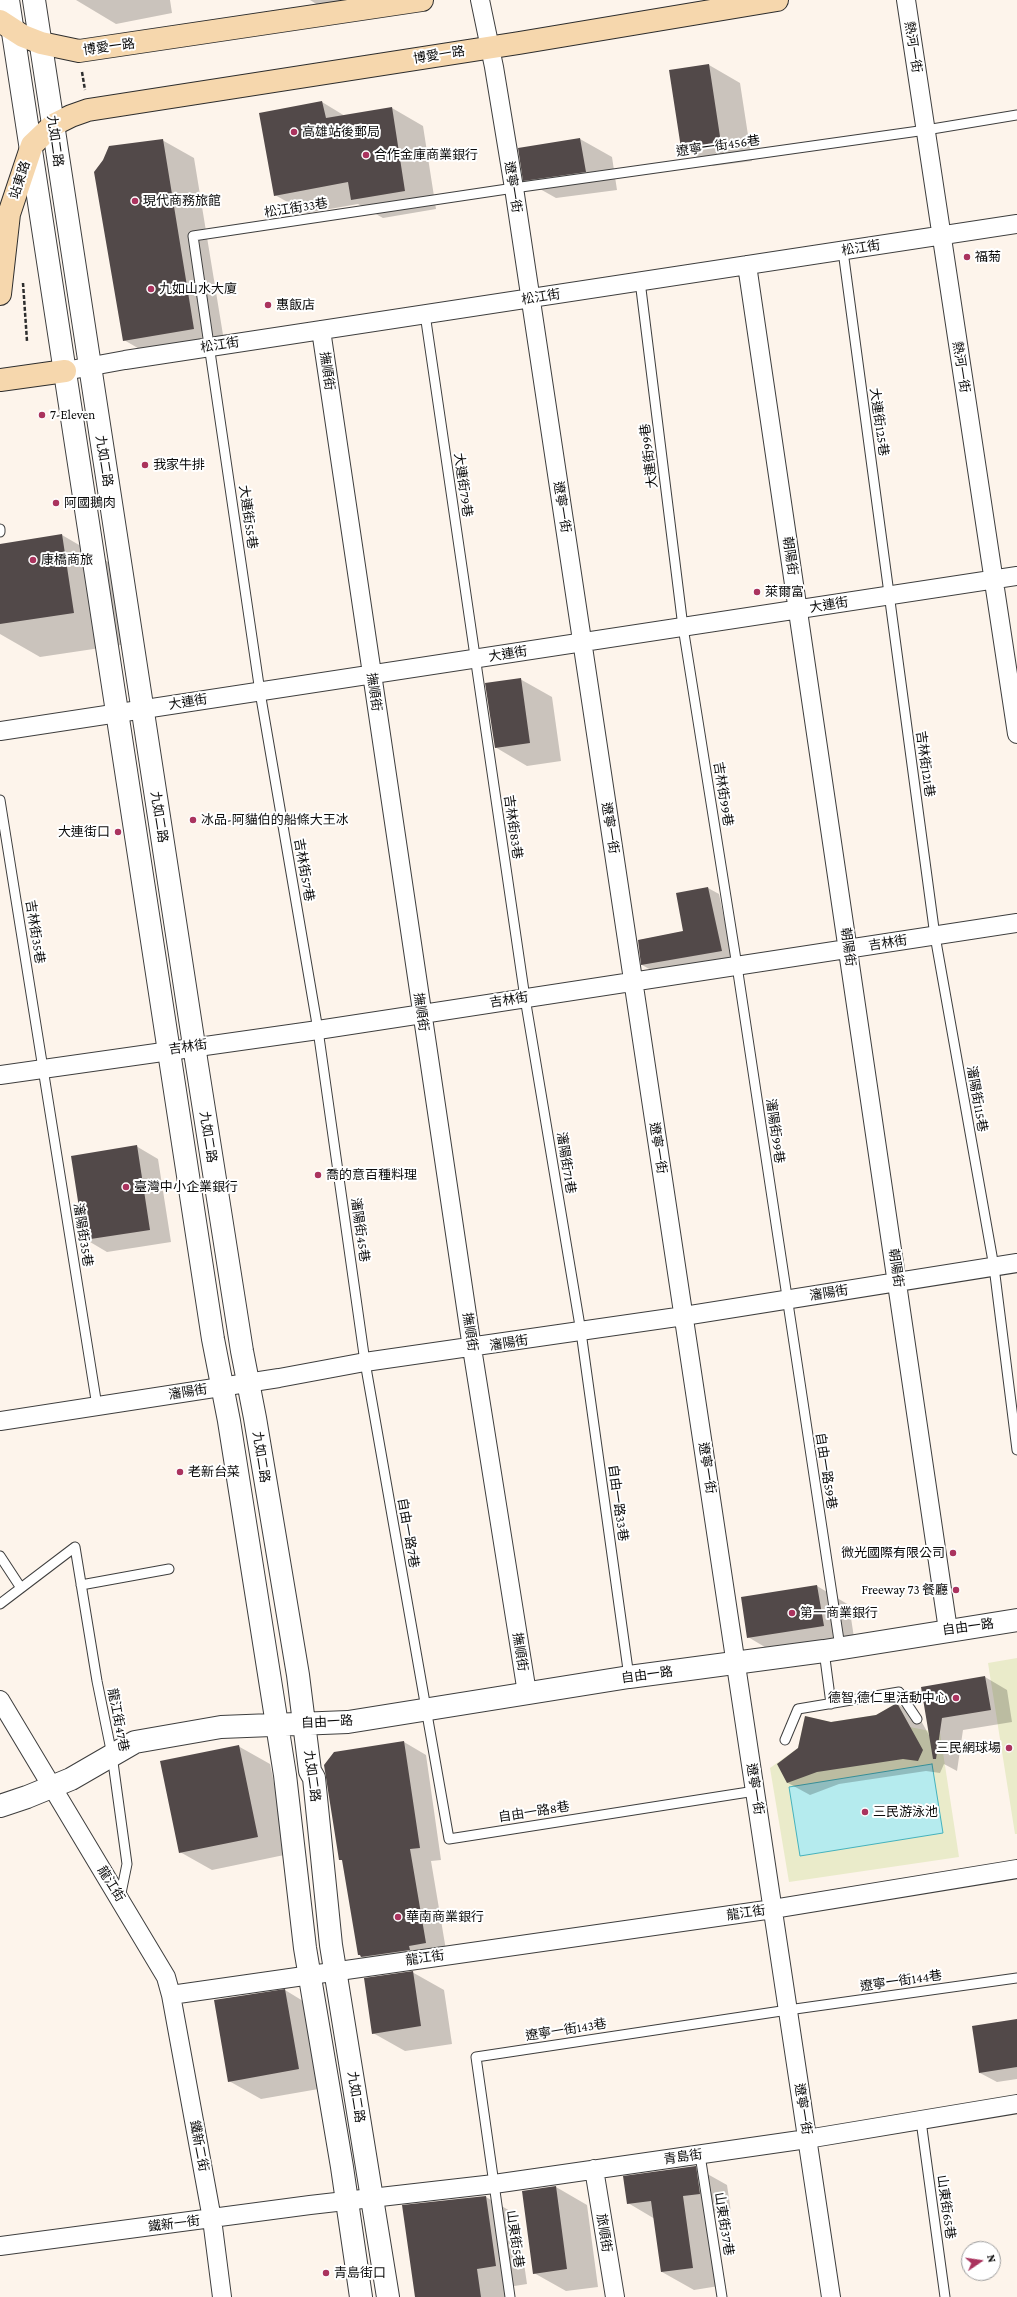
<!DOCTYPE html>
<meta charset="utf-8">
<style>
body{margin:0}
#map{position:relative;width:1017px;height:2297px;overflow:hidden;background:#fdf4eb;font-family:"Crimson Pro",serif}
canvas{display:block}
.north{position:absolute;left:961px;top:2241px;width:40px;height:40px;box-sizing:border-box;background:#fff;border:1px solid #9d9d9d;border-radius:50%;rotate:77deg;font-size:11px;font-weight:700;line-height:16px;text-align:center;color:#0b0b0b}
.north::after{content:'';display:block;margin:auto;width:14px;height:18px;background:#aa335e;clip-path:polygon(50% 0,100% 100%,50% 72%,0 100%)}
</style>
<div id="map">
<canvas width="1017" height="2297"></canvas>
<div class="north">N</div>
</div>
<script>
const c = document.querySelector('canvas').getContext('2d');
c.lineJoin = 'round';
function fillPath(path, color) {
  c.fillStyle = color;
  c.fill(path, 'evenodd');
}
function poly(rows) {
  const path = new Path2D();
  for (const r of rows) {
    path.moveTo(r[0], r[1]);
    for (let i = 2; i < r.length; i += 2) path.lineTo(r[i], r[i + 1]);
  }
  return path;
}
function strokePath(path, color, width, dash) {
  c.strokeStyle = color;
  c.lineWidth = width;
  c.lineCap = dash ? 'butt' : 'round';
  c.setLineDash(dash || []);
  c.stroke(path);
}
function write(font, color, halo, rows, align = 'center') {
  c.font = font + ' "Crimson Pro","Noto Sans TC",serif';
  c.lineWidth = 4;
  c.setLineDash([]);
  c.textBaseline = 'middle';
  c.strokeStyle = halo;
  c.fillStyle = color;
  for (const [text, x, y, turn = 0] of rows) {
    c.save();
    c.translate(x, y);
    c.rotate((+turn || 0) * Math.PI / 180);
    c.textAlign = isNaN(turn) ? turn : align;
    if (halo) c.strokeText(text, 0, 0);
    c.fillText(text, 0, 0);
    c.restore();
  }
}
fillPath(poly([
 [1017,1658,1017,1834,1015,1834,988,1663],
 [897,1703,910,1727,940,1733,959,1857,789,1882,770,1768,798,1748,805,1716,831,1722,876,1715]
]), '#eaebca');
const water = poly([
 [932,1764,943,1833,800,1856,789,1787,932,1764]
]);
fillPath(water, '#b5ebee');
strokePath(water, '#45b2bd', 1);
fillPath(poly([
 [76,0,170,0,172,13,116,24],
 [310,0,346,0,318,5],
 [709,65,740,83,752,161,713,166,682,148],
 [322,102,345,116,392,108,423,126,436,209,383,218,358,204,307,213,275,195],
 [580,139,612,157,617,190,556,198,524,180],
 [162,140,194,158,225,347,155,358,124,340],
 [62,535,115,566,127,644,40,657,0,634,0,545],
 [520,679,552,697,561,761,527,766,495,747],
 [708,888,719,894,732,957,653,971,642,965,639,940,685,932],
 [136,1146,158,1159,171,1242,107,1252,85,1239],
 [817,1586,849,1605,855,1644,780,1656,748,1637,742,1598],
 [985,1677,1007,1690,1012,1722,963,1730,957,1771,944,1764,940,1773,926,1771,839,1784,810,1795,788,1783,778,1764,831,1723,876,1716,897,1704,919,1717,930,1737,922,1688],
 [404,1742,426,1755,441,1860,431,1861,447,1956,383,1969,361,1957,343,1861,340,1859],
 [238,1746,270,1764,289,1854,212,1870,180,1852],
 [412,1972,444,1990,452,2044,405,2051,373,2033],
 [285,1990,316,2009,330,2087,261,2099,229,2081],
 [1017,2021,1017,2079,997,2082,980,2073],
 [695,2167,727,2185,731,2212,714,2214,725,2285,694,2290,662,2272,655,2219,628,2203],
 [556,2187,587,2205,598,2287,566,2291,534,2273],
 [486,2197,517,2215,527,2284,508,2287,509,2297,416,2297]
]), '#0003');
fillPath(poly([
 [709,64,721,143,681,148,669,70],
 [322,101,326,118,392,107,405,191,351,200,348,182,274,196,259,113],
 [580,138,586,172,523,181,518,148],
 [163,139,194,329,123,341,94,172,103,160,109,146],
 [62,534,74,613,0,624,0,544],
 [521,678,530,743,495,748,485,683],
 [708,887,722,951,641,965,638,940,683,931,676,893],
 [137,1145,150,1230,84,1240,71,1156],
 [817,1585,824,1626,747,1638,741,1597],
 [985,1676,991,1710,942,1718,936,1759,933,1759,921,1687],
 [897,1703,923,1750,918,1761,903,1759,817,1772,787,1783,777,1764,798,1748,805,1716,831,1722,876,1715],
 [404,1741,420,1848,410,1849,426,1943,409,1946,410,1950,361,1957,360,1955,358,1955,342,1860,339,1860,324,1765,334,1752],
 [239,1745,258,1837,179,1853,160,1761],
 [413,1971,421,2026,372,2034,364,1978],
 [285,1989,299,2069,228,2082,214,2000],
 [1017,2019,1017,2067,979,2073,972,2026],
 [696,2166,700,2194,683,2196,693,2268,661,2272,651,2201,627,2204,623,2176],
 [556,2186,567,2269,533,2274,522,2191],
 [486,2196,496,2266,477,2269,481,2297,415,2297,402,2205]
]), '#524949');
const service = poly([
 [843,251,935,936,994,1267,1017,1450],
 [640,281,683,627,737,966,840,1647],
 [425,314,525,998,581,1332,629,1677],
 [0,529,0,532],
 [0,800,97,1406],
 [0,1556,21,1588],
 [81,1585,169,1569],
 [0,1604,75,1547,97,1681,112,1755,127,1864,120,1898],
 [824,1651,831,1704],
 [785,1740,798,1709,899,1692,917,1719],
 [755,1791,449,1839,365,1362,318,1030,260,692,193,236,514,188,926,130,1017,115],
 [921,2121,945,2297],
 [700,2155,722,2297],
 [510,2297,476,2057,788,2010,1017,1978]
]);
const minor = poly([
 [480,0,494,67,514,188,831,2297],
 [906,0,1017,734],
 [747,265,948,1630],
 [321,330,472,1348,527,1693],
 [65,371,125,360,1017,224],
 [0,731,1017,576],
 [0,1075,318,1030,1017,923],
 [0,1421,279,1378,365,1362,684,1316,1017,1263],
 [0,1700,166,1977,171,1995,773,1909,1017,1869],
 [171,1995,212,2219,222,2297],
 [594,2169,615,2297],
 [0,2246,310,2205,494,2184,807,2139,1017,2104]
]);
const tertiary = poly([
 [8,0,213,1339,229,1421,285,1775,305,1948,342,2167,361,2297],
 [34,0,197,1065,242,1351,255,1418,298,1675,310,1771,314,1778,331,1945,388,2297],
 [0,1806,27,1797,71,1779,135,1742,221,1727,348,1722,629,1677,824,1651,1017,1620]
]);
const secondary = poly([
 [0,21,23,36,41,43,79,51,422,0],
 [0,294,9,214,32,145,53,125,71,116,88,110,519,43,777,0],
 [0,380,65,371]
]);
strokePath(service, '#3e3e3e', 11);
strokePath(minor, '#3e3e3e', 20);
strokePath(tertiary, '#3e3e3e', 24);
strokePath(secondary, '#2d2d2d', 24);
strokePath(poly([
 [82,72,85,90],
 [23,283,27,341]
]), '#2d2d2d', 2.5, [4, 2]);
strokePath(service, '#fff', 9);
strokePath(minor, '#fff', 18);
strokePath(tertiary, '#fff', 22);
strokePath(secondary, '#f6d7ad', 22);
for (const [x, y, r, color] of [
 [294,132,4,"#aa335e"],
 [366,155,4,"#aa335e"],
 [135,201,4,"#aa335e"],
 [967,257,4,"#aa335e"],
 [151,289,4,"#aa335e"],
 [268,305,4,"#aa335e"],
 [42,415,4,"#aa335e"],
 [145,465,4,"#aa335e"],
 [56,503,4,"#aa335e"],
 [33,560,4,"#aa335e"],
 [757,592,4,"#aa335e"],
 [193,820,4,"#aa335e"],
 [118,832,4,"#aa335e"],
 [318,1175,4,"#aa335e"],
 [126,1187,4,"#aa335e"],
 [180,1472,4,"#aa335e"],
 [953,1553,4,"#aa335e"],
 [956,1590,4,"#aa335e"],
 [792,1613,4,"#aa335e"],
 [956,1698,4,"#aa335e"],
 [1009,1748,4,"#aa335e"],
 [865,1812,4,"#aa335e"],
 [398,1917,4,"#aa335e"],
 [326,2273,4,"#aa335e"]
]) {
  const dot = new Path2D();
  dot.arc(x, y, r, 0, 2 * Math.PI);
  c.fillStyle = color;
  c.fill(dot);
  strokePath(dot, '#fff', 1.5);
}
write('13px', '#0b0b0b', '#fff', [
 ["博愛一路",109,47,-8],
 ["熱河一街",913,47,81],
 ["博愛一路",439,55,-9],
 ["九如二路",55,141,82],
 ["遼寧一街456巷",718,146,-8],
 ["站東路",20,180,-72],
 ["遼寧一街",513,187,81],
 ["松江街33巷",296,208,-9],
 ["松江街",861,248,-9],
 ["松江街",541,297,-9],
 ["松江街",220,345,-9],
 ["熱河一街",961,367,81],
 ["撫順街",327,371,82],
 ["大連街125巷",879,422,82],
 ["大連街99巷",649,456,-97],
 ["九如二路",104,461,81],
 ["大連街79巷",463,485,82],
 ["遼寧一街",562,507,81],
 ["大連街55巷",248,517,82],
 ["朝陽街",790,556,82],
 ["大連街",829,605,-9],
 ["大連街",508,654,-9],
 ["撫順街",374,692,82],
 ["大連街",188,702,-9],
 ["吉林街121巷",925,764,82],
 ["吉林街99巷",723,794,81],
 ["九如二路",159,817,81],
 ["吉林街83巷",513,827,82],
 ["遼寧一街",610,828,81],
 ["吉林街57巷",304,870,80],
 ["吉林街35巷",35,932,81],
 ["吉林街",888,943,-9],
 ["朝陽街",848,947,82],
 ["吉林街",509,1000,-9],
 ["撫順街",421,1012,82],
 ["吉林街",188,1047,-8],
 ["瀋陽街115巷",977,1099,80],
 ["瀋陽街99巷",775,1131,82],
 ["九如二路",208,1137,81],
 ["遼寧一街",658,1148,81],
 ["瀋陽街71巷",566,1163,81],
 ["瀋陽街45巷",360,1230,82],
 ["瀋陽街35巷",83,1235,81],
 ["朝陽街",896,1268,82],
 ["瀋陽街",829,1293,-9],
 ["撫順街",470,1332,81],
 ["瀋陽街",509,1343,-9],
 ["瀋陽街",188,1392,-9],
 ["九如二路",261,1457,81],
 ["遼寧一街",707,1468,81],
 ["自由一路59巷",826,1471,81],
 ["自由一路33巷",618,1503,82],
 ["自由一路7巷",408,1533,80],
 ["自由一路",968,1627,-8],
 ["撫順街",520,1652,81],
 ["自由一路",647,1675,-8],
 ["龍江街47巷",118,1720,79],
 ["自由一路",327,1722,-3],
 ["九如二路",312,1776,82],
 ["遼寧一街",755,1789,81],
 ["自由一路8巷",534,1812,-9],
 ["龍江街",111,1884,58],
 ["龍江街",746,1913,-8],
 ["龍江街",425,1958,-8],
 ["遼寧一街144巷",901,1981,-8],
 ["遼寧一街143巷",566,2030,-9],
 ["九如二路",356,2097,81],
 ["遼寧一街",803,2109,81],
 ["鐵新二街",199,2146,79],
 ["青島街",683,2157,-8],
 ["山東街65巷",946,2207,82],
 ["鐵新一街",174,2224,-7],
 ["山東街37巷",724,2224,81],
 ["旅順街",604,2233,81],
 ["山東街5巷",515,2239,82]
]);
write('13px', '#0b0b0b', '#fff', [
 ["高雄站後郵局",302,132],
 ["合作金庫商業銀行",374,155],
 ["現代商務旅館",143,201],
 ["福菊",975,257],
 ["九如山水大廈",159,289],
 ["惠飯店",276,305],
 ["7-Eleven",50,415],
 ["我家牛排",153,465],
 ["阿國鵝肉",64,503],
 ["康橋商旅",41,560],
 ["萊爾富",765,592],
 ["冰品-阿貓伯的船條大王冰",201,820],
 ["大連街口",110,832,"right"],
 ["喬的意百種料理",326,1175],
 ["臺灣中小企業銀行",134,1187],
 ["老新台菜",188,1472],
 ["微光國際有限公司",945,1553,"right"],
 ["Freeway 73 餐廳",948,1590,"right"],
 ["第一商業銀行",800,1613],
 ["德智,德仁里活動中心",948,1698,"right"],
 ["三民網球場",1001,1748,"right"],
 ["三民游泳池",873,1812],
 ["華南商業銀行",406,1917],
 ["青島街口",334,2273]
], 'left');
</script>
